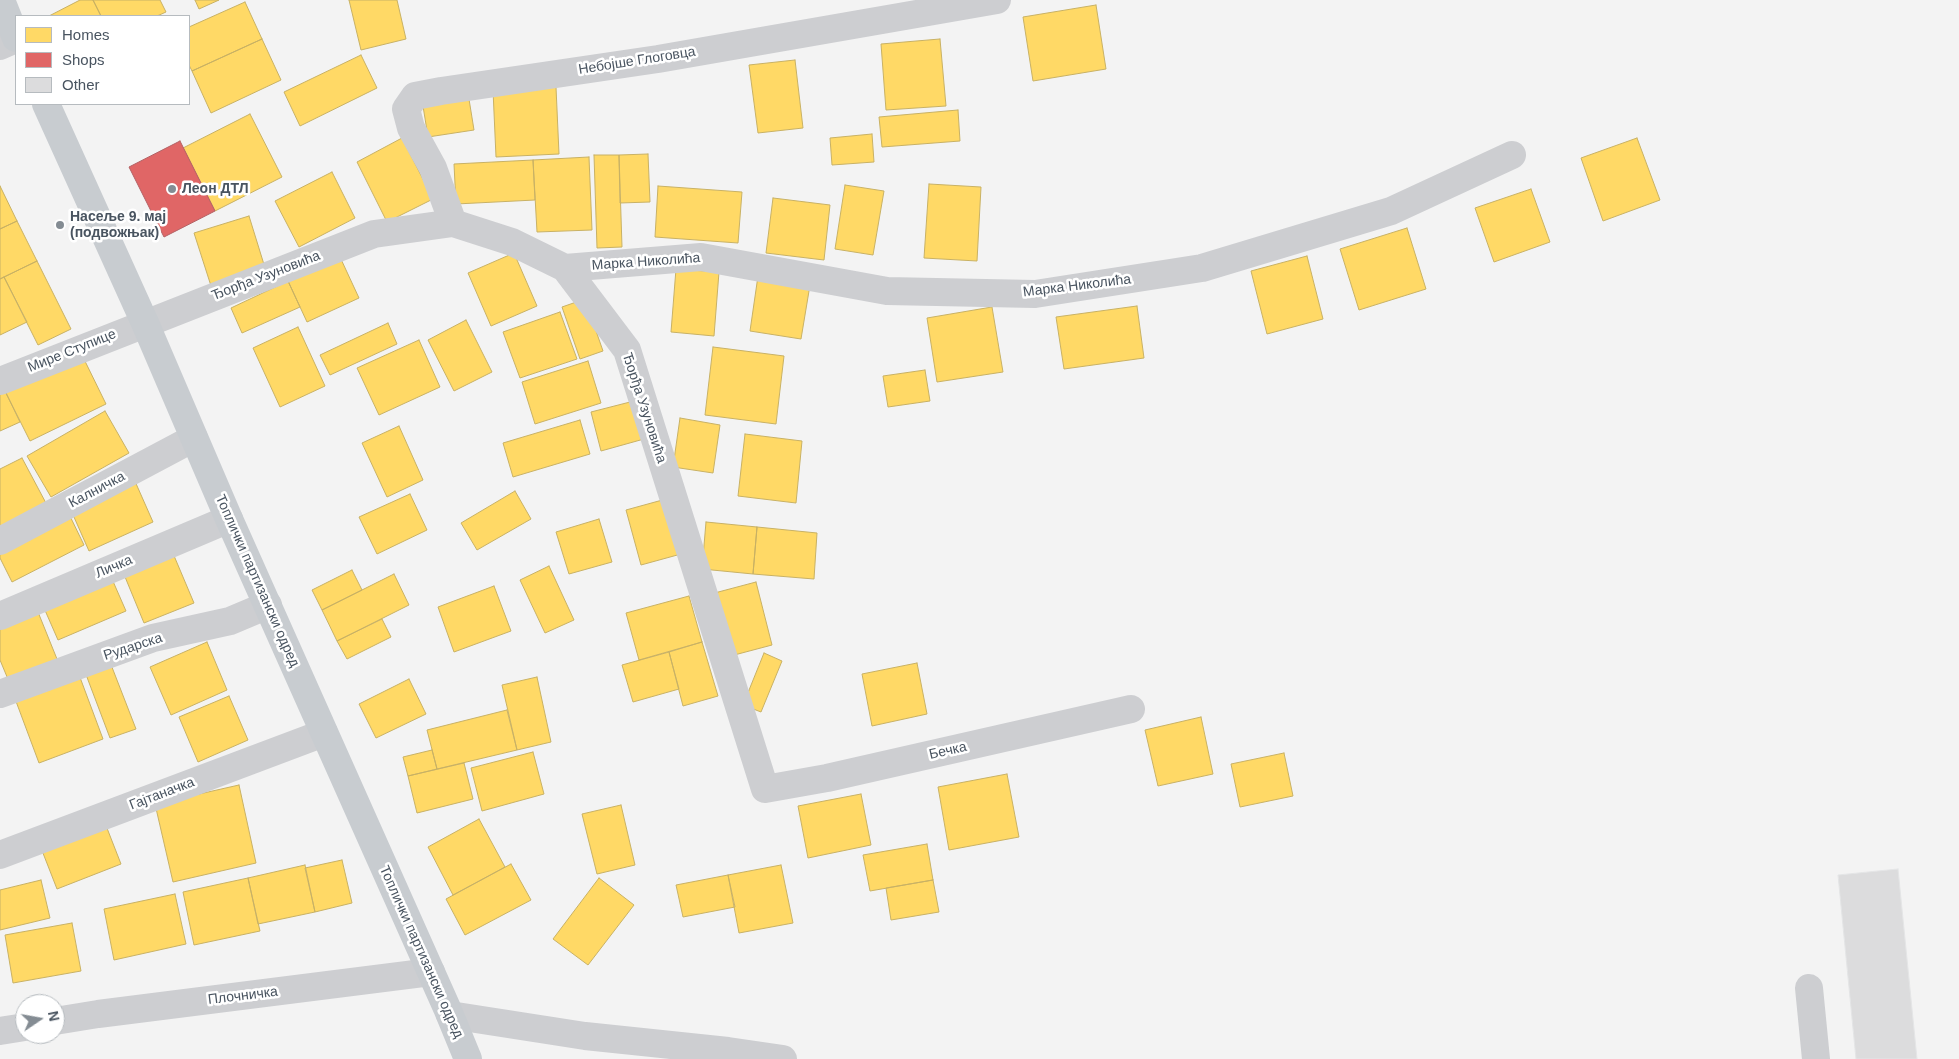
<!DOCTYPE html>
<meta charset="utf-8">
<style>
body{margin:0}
#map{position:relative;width:1959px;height:1059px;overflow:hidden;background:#f3f3f3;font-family:Arial,sans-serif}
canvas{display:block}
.legend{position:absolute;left:15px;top:15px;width:175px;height:90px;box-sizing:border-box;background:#fff;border:1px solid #b6bbbf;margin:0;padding:6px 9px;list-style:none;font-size:15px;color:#495460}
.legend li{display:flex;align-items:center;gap:10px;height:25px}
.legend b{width:25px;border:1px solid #b6bbbf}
.north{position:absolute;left:15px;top:994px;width:50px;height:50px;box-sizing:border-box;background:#fff;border:1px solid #b6bbbf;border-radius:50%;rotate:78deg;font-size:14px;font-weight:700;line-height:20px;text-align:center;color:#495460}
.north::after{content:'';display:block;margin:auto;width:18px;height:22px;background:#848c93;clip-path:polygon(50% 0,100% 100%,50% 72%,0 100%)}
</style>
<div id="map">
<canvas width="1959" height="1059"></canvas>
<ul class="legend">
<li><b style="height:14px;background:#ffd966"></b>Homes</li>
<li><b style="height:14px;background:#e06666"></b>Shops</li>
<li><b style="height:14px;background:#dcdcdd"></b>Other</li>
</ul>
<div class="north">N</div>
</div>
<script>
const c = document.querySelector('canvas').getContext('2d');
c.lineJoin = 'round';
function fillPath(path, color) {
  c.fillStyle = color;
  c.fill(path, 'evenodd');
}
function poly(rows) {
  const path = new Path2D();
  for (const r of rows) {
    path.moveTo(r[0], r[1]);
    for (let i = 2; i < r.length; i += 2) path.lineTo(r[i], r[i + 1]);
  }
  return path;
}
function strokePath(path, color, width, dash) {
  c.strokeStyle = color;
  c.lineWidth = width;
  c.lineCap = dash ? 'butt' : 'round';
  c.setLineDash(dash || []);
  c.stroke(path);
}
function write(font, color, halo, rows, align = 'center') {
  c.font = font + ' Arial,sans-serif';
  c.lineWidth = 5;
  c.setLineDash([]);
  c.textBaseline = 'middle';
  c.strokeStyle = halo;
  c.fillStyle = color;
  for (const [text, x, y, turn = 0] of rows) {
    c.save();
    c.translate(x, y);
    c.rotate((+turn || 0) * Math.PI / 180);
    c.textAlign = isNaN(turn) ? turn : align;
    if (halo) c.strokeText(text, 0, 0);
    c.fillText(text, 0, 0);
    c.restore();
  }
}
const homes = poly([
 [80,0,93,0,101,16,49,16,80,0],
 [93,0,160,0,166,12,157,16,101,16,93,0],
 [195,0,219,0,199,9,195,0],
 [349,0,397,0,406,39,361,50,349,0],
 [245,2,262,39,192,71,189,65,189,27,245,2],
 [1096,5,1106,69,1033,81,1023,17,1096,5],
 [262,39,281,80,211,113,192,71,262,39],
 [940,39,946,106,886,110,881,44,940,39],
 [361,55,377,88,300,126,284,92,361,55],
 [795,60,803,128,758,133,749,65,795,60],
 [556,87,559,154,496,157,493,90,556,87],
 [469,99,474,130,428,137,423,106,469,99],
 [958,110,960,141,882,147,879,117,958,110],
 [250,114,282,177,215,211,183,148,250,114],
 [872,134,874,162,832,165,830,138,872,134],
 [402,138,433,199,387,222,357,162,402,138],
 [1637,138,1660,200,1603,221,1581,158,1637,138],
 [648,154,650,202,620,203,619,155,648,154],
 [594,155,619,155,622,247,597,248,594,155],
 [589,157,592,230,537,232,533,160,589,157],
 [533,160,535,200,456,204,454,164,533,160],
 [332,172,355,218,299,247,275,201,332,172],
 [929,184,981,187,977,261,924,258,929,184],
 [845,185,884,191,873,255,835,249,845,185],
 [0,186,17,221,0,229,0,186],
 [658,186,742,192,738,243,655,237,658,186],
 [1531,189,1550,242,1494,262,1475,208,1531,189],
 [773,198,830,205,824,260,766,253,773,198],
 [249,216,266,271,212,289,194,233,249,216],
 [17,221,37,261,0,279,0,229,17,221],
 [1407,228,1426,289,1359,310,1340,249,1407,228],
 [514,253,537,306,491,326,468,273,514,253],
 [1307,256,1323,319,1267,334,1251,271,1307,256],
 [340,257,359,298,307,322,288,281,340,257],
 [37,261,71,329,38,345,4,277,37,261],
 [676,269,719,272,714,336,671,332,676,269],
 [758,276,810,285,801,339,750,331,758,276],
 [4,277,27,322,0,335,0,279,4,277],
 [288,281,300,307,242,333,231,308,288,281],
 [585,299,603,351,580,359,562,307,585,299],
 [1137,306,1144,358,1064,369,1056,317,1137,306],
 [992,307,1003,372,937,382,927,318,992,307],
 [560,312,577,359,520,378,503,332,560,312],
 [466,320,492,372,454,391,428,340,466,320],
 [388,323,397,344,330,375,320,355,388,323],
 [298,327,325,386,280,407,253,348,298,327],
 [419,340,440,387,379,415,357,368,419,340],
 [713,347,784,356,776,424,705,415,713,347],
 [81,353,106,404,30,441,5,391,81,353],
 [588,361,601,403,535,424,522,382,588,361],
 [925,370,930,401,888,407,883,376,925,370],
 [5,391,20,422,0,431,0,393,5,391],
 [634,401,644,439,601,451,591,412,634,401],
 [105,411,129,453,51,497,27,456,105,411],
 [680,418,720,425,713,473,673,467,680,418],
 [580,420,590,454,513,477,503,443,580,420],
 [399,426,423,480,387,497,362,443,399,426],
 [745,434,802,441,796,503,738,496,745,434],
 [22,458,47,505,0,529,0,469,22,458],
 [134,479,153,522,89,551,70,508,134,479],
 [515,491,531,519,477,550,461,523,515,491],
 [410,494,427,530,377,554,359,517,410,494],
 [666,499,681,554,641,565,626,510,666,499],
 [67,510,84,545,12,582,0,558,0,544,67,510],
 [599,519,612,562,569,574,556,532,599,519],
 [706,522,757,527,753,574,702,569,706,522],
 [757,527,817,533,814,579,753,574,757,527],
 [172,551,194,603,144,623,123,572,172,551],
 [549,566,574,620,545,633,520,580,549,566],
 [352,570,362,590,322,610,312,590,352,570],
 [394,574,409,605,337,641,322,610,394,574],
 [112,579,126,611,58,640,44,608,112,579],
 [756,582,772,645,723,658,707,595,756,582],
 [494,586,511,631,454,652,438,607,494,586],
 [689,596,702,642,639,660,626,613,689,596],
 [38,612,59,664,10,684,0,660,0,627,38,612],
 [382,619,391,637,347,659,337,641,382,619],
 [207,642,227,690,171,715,150,667,207,642],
 [702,642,718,696,683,706,669,652,702,642],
 [669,652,679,689,633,702,622,665,669,652],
 [764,653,782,661,761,712,743,705,764,653],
 [110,662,136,729,110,738,85,672,110,662],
 [917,663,927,714,872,726,862,674,917,663],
 [78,672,103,739,39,763,14,696,78,672],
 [537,677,551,742,517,750,502,685,537,677],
 [409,679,426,714,376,738,359,704,409,679],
 [229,696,248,740,198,762,179,717,229,696],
 [507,710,517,750,437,769,427,730,507,710],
 [1201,717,1213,774,1158,786,1145,730,1201,717],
 [432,750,437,769,408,776,403,757,432,750],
 [533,752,544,794,482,811,471,768,533,752],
 [1284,753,1293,796,1240,807,1231,764,1284,753],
 [464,763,473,799,417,813,408,776,464,763],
 [1007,774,1019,837,949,850,938,787,1007,774],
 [239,785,256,863,173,882,155,804,239,785],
 [861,794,871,845,808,858,798,806,861,794],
 [621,805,635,865,597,874,582,814,621,805],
 [479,819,505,867,453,895,428,847,479,819],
 [105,823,121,864,57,889,41,848,105,823],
 [927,844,933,880,870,891,863,855,927,844],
 [342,860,352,903,315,912,305,868,342,860],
 [511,864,531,900,465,935,446,899,511,864],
 [305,865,315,912,258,924,248,878,305,865],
 [781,865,793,923,739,933,728,875,781,865],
 [728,875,735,907,683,917,676,885,728,875],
 [248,878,260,931,194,945,183,892,248,878],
 [599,878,634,905,588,965,553,939,599,878],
 [41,880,50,918,0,930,0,890,41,880],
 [933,880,939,912,891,920,886,888,933,880],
 [175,894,186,944,114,960,104,909,175,894],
 [72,923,81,971,13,983,5,935,72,923]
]);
fillPath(homes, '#ffd966');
strokePath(homes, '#c8b164', 1);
const shops = poly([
 [180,141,215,211,164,237,129,167,180,141]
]);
fillPath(shops, '#e06666');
strokePath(shops, '#b36164', 1);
const building = poly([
 [1898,869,1917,1059,1856,1059,1838,875,1898,869]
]);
fillPath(building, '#dcdcdd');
strokePath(building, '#e4e5e6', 1);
strokePath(poly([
 [0,46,16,39],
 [453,223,433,168,411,128,406,109,415,96,441,91,658,59,997,0],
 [565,268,701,257,887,291,1035,294,1202,268,1391,211,1512,155],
 [0,381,374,234,453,223,512,242,565,268,627,350,765,789,827,778,1131,709],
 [0,541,194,438],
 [0,616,229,519],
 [0,694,153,638,230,621,268,605],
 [0,855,324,733],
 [1809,988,1816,1059],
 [450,1015,585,1036,728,1051,783,1059],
 [55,1021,98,1014,431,972],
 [0,1031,25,1027]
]), '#cdced1', 28);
strokePath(poly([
 [1,0,16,38],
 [46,104,145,323,229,519,447,1008,468,1059]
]), '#c8ccd0', 28);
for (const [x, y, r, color] of [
 [172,189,5,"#848c93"],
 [60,225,5,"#848c93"]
]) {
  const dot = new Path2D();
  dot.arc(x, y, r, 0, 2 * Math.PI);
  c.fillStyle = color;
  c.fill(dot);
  strokePath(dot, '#fff', 2);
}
write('14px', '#495460', '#fff', [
 ["Небојше Глоговца",637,61,-9],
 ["Марка Николића",646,262,-4],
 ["Ђорђа Узуновића",266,276,-21],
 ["Марка Николића",1077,286,-7],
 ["Мире Ступице",72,351,-22],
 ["Ђорђа Узуновића",644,408,72],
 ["Калничка",97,490,-28],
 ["Личка",114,567,-23],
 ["Топлички партизански одред",257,581,66],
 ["Рударска",133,647,-18],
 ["Бечка",948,751,-13],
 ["Гајтаначка",162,794,-21],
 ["Топлички партизански одред",421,952,66],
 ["Плочничка",243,996,-7]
]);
write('bold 14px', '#495460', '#fff', [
 ["Леон ДТЛ",182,189],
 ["Насеље 9. мај",70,217],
 ["(подвожњак)",70,233]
], 'left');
</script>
